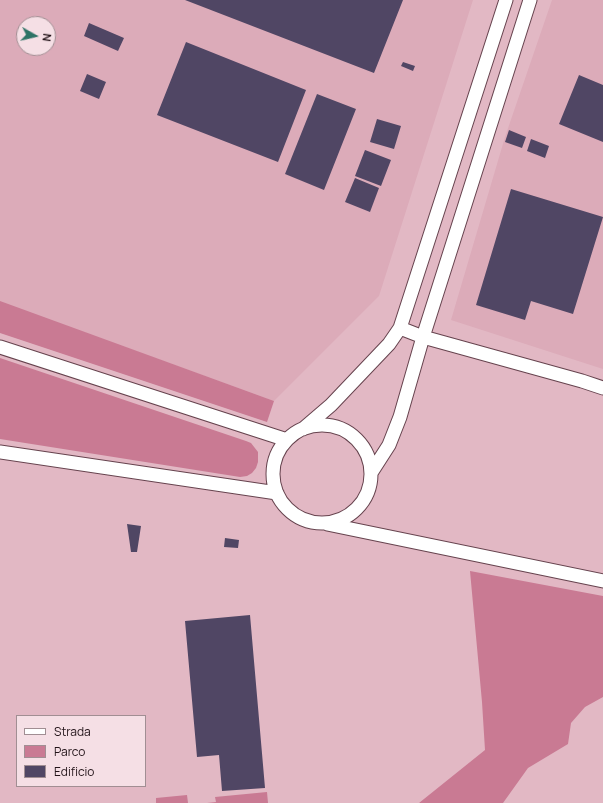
<!DOCTYPE html>
<style>
body{margin:0}
#map{position:relative;width:603px;height:803px;overflow:hidden;background:#e2b8c4;font-family:Manrope,sans-serif}
canvas{display:block}
.legend{position:absolute;left:16px;top:715px;width:130px;height:72px;box-sizing:border-box;background:#f5dfe5;border:1px solid #a18e93;margin:0;padding:5px 7px;list-style:none;font-size:12px;color:#231419}
.legend li{display:flex;align-items:center;gap:8px;height:20px}
.legend b{width:20px;border:1px solid #a18e93}
.north{position:absolute;left:16px;top:16px;width:40px;height:40px;box-sizing:border-box;background:#f5dfe5;border:1px solid #a18e93;border-radius:50%;rotate:98deg;font-size:11px;font-weight:700;line-height:16px;text-align:center;color:#231419}
.north::after{content:'';display:block;margin:auto;width:14px;height:18px;background:#2e7366;clip-path:polygon(50% 0,100% 100%,50% 72%,0 100%)}
</style>
<div id="map">
<canvas width="603" height="803"></canvas>
<ul class="legend">
<li><b style="height:5px;background:#fff"></b>Strada</li>
<li><b style="height:11px;background:#c97a93"></b>Parco</li>
<li><b style="height:11px;background:#504664"></b>Edificio</li>
</ul>
<div class="north">N</div>
</div>
<script>
const c = document.querySelector('canvas').getContext('2d');
c.lineJoin = 'round';
function fillPath(path, color) {
  c.fillStyle = color;
  c.fill(path, 'evenodd');
}
function poly(rows) {
  const path = new Path2D();
  for (const r of rows) {
    if (r.length === 3) {
      path.moveTo(r[0] + r[2], r[1]);
      path.arc(r[0], r[1], r[2], 0, 2 * Math.PI);
      continue;
    }
    path.moveTo(r[0], r[1]);
    for (let i = 2; i < r.length; i += 2) path.lineTo(r[i], r[i + 1]);
  }
  return path;
}
function strokePath(path, color, width, dash) {
  c.strokeStyle = color;
  c.lineWidth = width;
  c.lineCap = dash ? 'butt' : 'round';
  c.setLineDash(dash || []);
  c.stroke(path);
}
fillPath(poly([
 [0,0,473,0,379,296,274,401,0,302],
 [24,24,48,24,48,48,24,48],
 [552,0,603,0,603,369,451,320,505,137]
]), '#dcabb9');
fillPath(poly([
 [0,301,274,401,267,422,0,333],
 [0,358,246,441,251,443,258,452,258,462,256,468,252,473,247,476,240,477,0,439],
 [470,571,603,596,603,697,585,707,571,723,568,744,528,768,503,803,419,803,485,750,482,702],
 [267,792,268,803,207,803,216,802,215,797],
 [187,795,188,803,156,803,156,798]
]), '#c97a93');
fillPath(poly([
 [185,0,403,0,374,73],
 [89,23,124,38,118,51,84,36],
 [186,42,306,90,278,162,157,115],
 [403,62,415,66,413,71,401,66],
 [87,74,106,82,99,99,80,91],
 [579,75,603,85,603,142,559,124],
 [317,94,356,109,324,190,285,174],
 [377,119,401,126,394,149,370,142],
 [509,130,526,137,522,148,505,142],
 [531,139,549,146,545,158,527,151],
 [365,150,391,160,381,186,355,176],
 [355,178,379,188,370,212,345,202],
 [511,189,603,217,573,314,531,301,525,320,476,305],
 [127,524,141,526,137,552,131,552],
 [225,538,239,540,238,548,224,547],
 [250,615,265,788,222,791,219,755,197,757,185,621]
]), '#504664');
const street = poly([
 [400,328,423,337,582,381,603,388],
 [0,347,287,440],
 [322,474,49],
 [303,429,331,405,389,344,400,328,506,0],
 [0,452,277,493],
 [371,473,389,445,400,417,423,337,530,0],
 [327,524,603,581]
]);
strokePath(street, '#66434e', 15);
strokePath(street, '#fff', 13);
</script>
